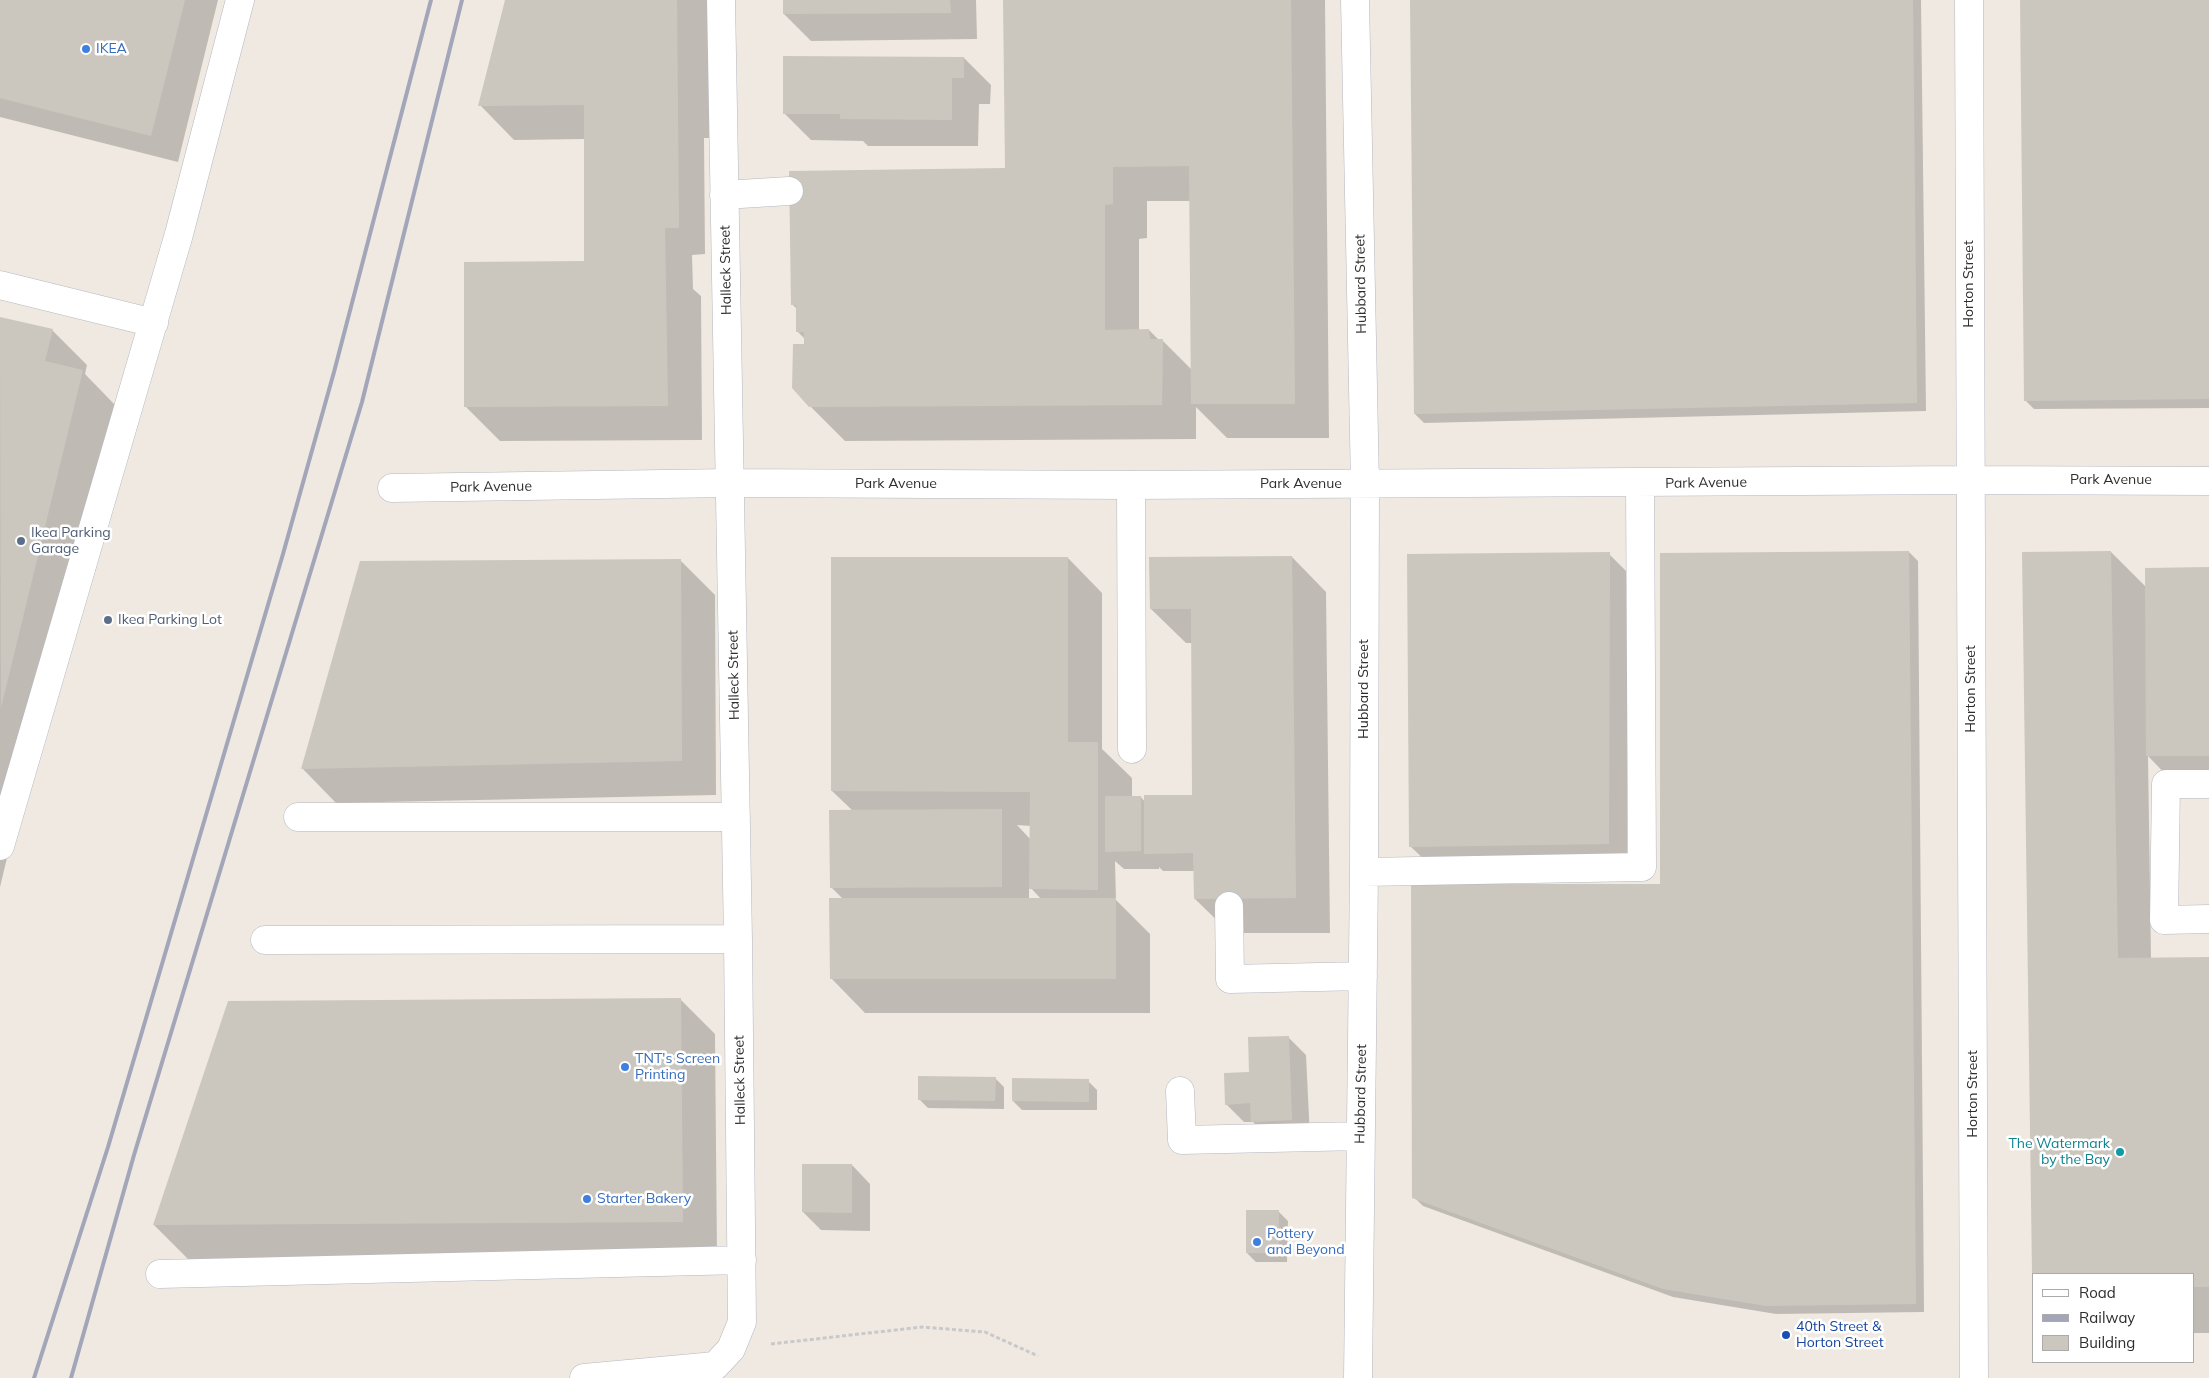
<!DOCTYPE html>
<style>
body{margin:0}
#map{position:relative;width:2209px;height:1378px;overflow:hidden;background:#efe9e1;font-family:Mulish,sans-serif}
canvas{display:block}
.legend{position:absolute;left:2032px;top:1273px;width:162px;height:90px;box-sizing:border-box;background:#fff;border:1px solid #ababab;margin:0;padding:6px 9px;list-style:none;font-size:15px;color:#2e2e2e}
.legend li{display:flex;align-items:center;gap:10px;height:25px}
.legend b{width:25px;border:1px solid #ababab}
</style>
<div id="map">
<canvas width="2209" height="1378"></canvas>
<ul class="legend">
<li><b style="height:6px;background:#fff"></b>Road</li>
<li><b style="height:6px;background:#a3a6b8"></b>Railway</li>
<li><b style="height:14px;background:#cbc7bf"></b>Building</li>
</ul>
</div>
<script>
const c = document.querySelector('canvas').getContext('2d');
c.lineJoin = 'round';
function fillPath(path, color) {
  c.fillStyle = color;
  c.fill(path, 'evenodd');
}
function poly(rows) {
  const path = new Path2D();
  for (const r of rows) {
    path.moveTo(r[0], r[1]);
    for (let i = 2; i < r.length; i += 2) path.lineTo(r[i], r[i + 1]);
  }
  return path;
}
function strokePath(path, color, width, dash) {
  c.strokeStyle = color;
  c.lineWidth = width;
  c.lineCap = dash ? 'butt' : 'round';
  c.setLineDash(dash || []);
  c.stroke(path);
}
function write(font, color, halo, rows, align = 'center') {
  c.font = font + ' Mulish,sans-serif';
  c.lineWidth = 5;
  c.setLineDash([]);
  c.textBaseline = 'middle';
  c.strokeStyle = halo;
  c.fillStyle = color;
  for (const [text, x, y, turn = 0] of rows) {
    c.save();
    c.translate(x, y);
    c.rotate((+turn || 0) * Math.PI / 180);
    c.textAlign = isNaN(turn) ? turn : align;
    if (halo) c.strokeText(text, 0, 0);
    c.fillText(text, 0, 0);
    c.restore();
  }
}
fillPath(poly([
 [0,0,218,0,178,162,0,117],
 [507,0,711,0,711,138,704,138,705,254,692,255,693,289,701,296,702,440,500,441,466,407,585,262,585,139,514,140,480,105],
 [784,0,976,0,977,39,811,41,784,14],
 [1004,0,1325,0,1329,438,1227,438,1196,407,1196,439,845,441,810,406,806,340,797,331,797,309,792,304,1006,170],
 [1147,201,1191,201,1192,370,1162,340,1159,340,1149,330,1139,330,1139,239,1147,238],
 [1411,0,1921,0,1926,411,1424,423,1415,414],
 [2021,0,2209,0,2209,408,2034,409,2025,400],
 [964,58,991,85,990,104,979,104,978,146,868,146,863,141,811,140,784,113],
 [0,318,52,330,87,365,85,374,116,406,0,887],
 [1909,552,1918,561,1924,1312,1776,1314,1673,1297,1423,1206,1414,1197,1662,888],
 [2111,552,2147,588,2209,568,2209,783,2174,783,2148,756,2151,958,2209,958,2209,1333,2193,1333,2193,1274,2033,1274,2032,1029],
 [1609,554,1627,572,1627,862,1429,864,1410,846],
 [1292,557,1326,592,1330,933,1230,933,1195,899,1195,871,1163,871,1159,867,1159,869,1124,869,1115,861,1116,900,1150,934,1150,1013,865,1013,831,978,844,900,831,887,853,811,832,791,1068,558,1102,593,1102,749,1132,778,1132,798,1141,797,1145,802,1194,798,1193,643,1186,643,1151,609],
 [1017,825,1031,826,1031,840],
 [1029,886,1042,900,1029,900],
 [680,560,715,595,716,795,336,803,302,768],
 [681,1000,715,1034,717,1256,188,1259,154,1225],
 [1288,1037,1306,1055,1310,1138,1271,1140,1253,1122,1244,1122,1226,1104],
 [995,1078,1004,1087,1004,1109,928,1108,919,1099],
 [1088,1081,1097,1090,1097,1110,1022,1110,1013,1101],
 [852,1165,870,1184,870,1231,821,1230,803,1212],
 [1279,1212,1288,1221,1287,1262,1256,1262,1247,1253]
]), '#0003');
fillPath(poly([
 [0,0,185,0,151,136,0,98],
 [505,0,677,0,679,228,665,228,668,406,464,407,464,262,584,261,584,105,478,106],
 [783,0,950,0,951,13,783,14],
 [1003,0,1291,0,1295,404,1191,404,1189,166,1113,167,1113,204,1105,205,1105,330,1149,329,1150,339,1163,339,1162,405,809,407,792,388,793,344,804,344,804,332,796,332,796,305,791,305,789,171,1005,168],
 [1410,0,1913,0,1917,403,1414,414],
 [2020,0,2209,0,2209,399,2024,401],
 [783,56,964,57,964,78,952,78,952,120,840,119,840,114,783,114],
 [0,317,53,329,45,361,83,370,1,708],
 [1909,551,1916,1304,1766,1306,1663,1289,1412,1198,1411,884,1660,884,1660,553],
 [2111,551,2118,958,2209,957,2209,1287,2193,1287,2193,1274,2032,1274,2022,552],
 [1610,552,1609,844,1409,847,1407,554],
 [1292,556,1296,898,1194,899,1193,853,1144,854,1144,795,1192,795,1191,609,1150,609,1149,557],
 [831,557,1068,557,1068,742,1098,742,1098,890,1029,889,1030,792,831,791],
 [681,559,682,761,301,769,360,561],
 [2209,567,2209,756,2146,756,2145,568],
 [1105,796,1141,796,1141,851,1105,852],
 [1002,809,1002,887,830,888,829,810],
 [829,898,1116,898,1116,979,830,979],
 [681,998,683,1222,153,1225,228,1001],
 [1289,1036,1292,1120,1251,1122,1250,1103,1225,1105,1224,1073,1249,1072,1248,1037],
 [918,1076,996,1077,995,1101,918,1100],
 [1012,1078,1089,1079,1089,1102,1012,1101],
 [802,1164,852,1164,852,1213,802,1212],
 [1246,1210,1279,1210,1279,1253,1246,1253]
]), '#cbc7bf');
const minor = poly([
 [1355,0,1365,484,1364,872,1358,1378],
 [1969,0,1974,1378],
 [724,195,789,191],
 [0,285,154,323],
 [1131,485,1132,749],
 [392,488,731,483,1131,485,1969,480,2209,481],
 [2209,784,2166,784,2164,920,2209,919],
 [298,817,736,817],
 [0,846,179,234,240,0],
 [1364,872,1642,867,1640,483],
 [1229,906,1230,979,1363,976],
 [265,940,738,939],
 [1180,1091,1182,1140,1361,1136],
 [160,1274,742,1260],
 [584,1378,715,1366,731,1349,742,1322,738,939,721,0]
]);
strokePath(minor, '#b4b7c1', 29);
strokePath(poly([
 [771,1344,922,1327,985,1332,1038,1356]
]), '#c9c9c9', 3, [4, 2.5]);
strokePath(minor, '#fff', 28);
strokePath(poly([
 [34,1378,108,1147,283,554,334,372,431,0],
 [71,1378,134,1155,362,402,462,0]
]), '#a3a6b8', 4);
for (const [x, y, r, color] of [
 [86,49,5,"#3f7fe0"],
 [21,541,5,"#5c6f8a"],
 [108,620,5,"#5c6f8a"],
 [625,1067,5,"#3f7fe0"],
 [2120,1152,5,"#0f9aa8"],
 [587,1199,5,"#3f7fe0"],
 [1257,1242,5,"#3f7fe0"],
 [1786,1335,5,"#1a4fb4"]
]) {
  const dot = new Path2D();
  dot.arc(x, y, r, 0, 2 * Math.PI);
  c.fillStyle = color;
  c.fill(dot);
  strokePath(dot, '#fff', 2);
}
write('14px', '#366cbe', '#fff', [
 ["IKEA",96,49],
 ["TNT's Screen",635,1059],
 ["Printing",635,1075],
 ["Starter Bakery",597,1199],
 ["Pottery",1267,1234],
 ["and Beyond",1267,1250]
], 'left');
write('14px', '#2e2e2e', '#fff', [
 ["Halleck Street",726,270,-91],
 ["Hubbard Street",1361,284,-91],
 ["Horton Street",1969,284,-90],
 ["Park Avenue",2111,480],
 ["Park Avenue",1706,483,-1],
 ["Park Avenue",896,484],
 ["Park Avenue",1301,484],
 ["Park Avenue",491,487,-1],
 ["Halleck Street",734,675,-91],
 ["Hubbard Street",1364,689,-90],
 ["Horton Street",1971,689,-90],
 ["Halleck Street",740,1080,-91],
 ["Hubbard Street",1361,1094,-89],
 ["Horton Street",1973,1094,-90]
]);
write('14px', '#4e5e75', '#fff', [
 ["Ikea Parking",31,533],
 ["Garage",31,549],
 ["Ikea Parking Lot",118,620]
], 'left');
write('14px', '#0d838f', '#fff', [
 ["The Watermark",2110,1144],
 ["by the Bay",2110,1160]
], 'right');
write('14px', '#164399', '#fff', [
 ["40th Street &",1796,1327],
 ["Horton Street",1796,1343]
], 'left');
</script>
